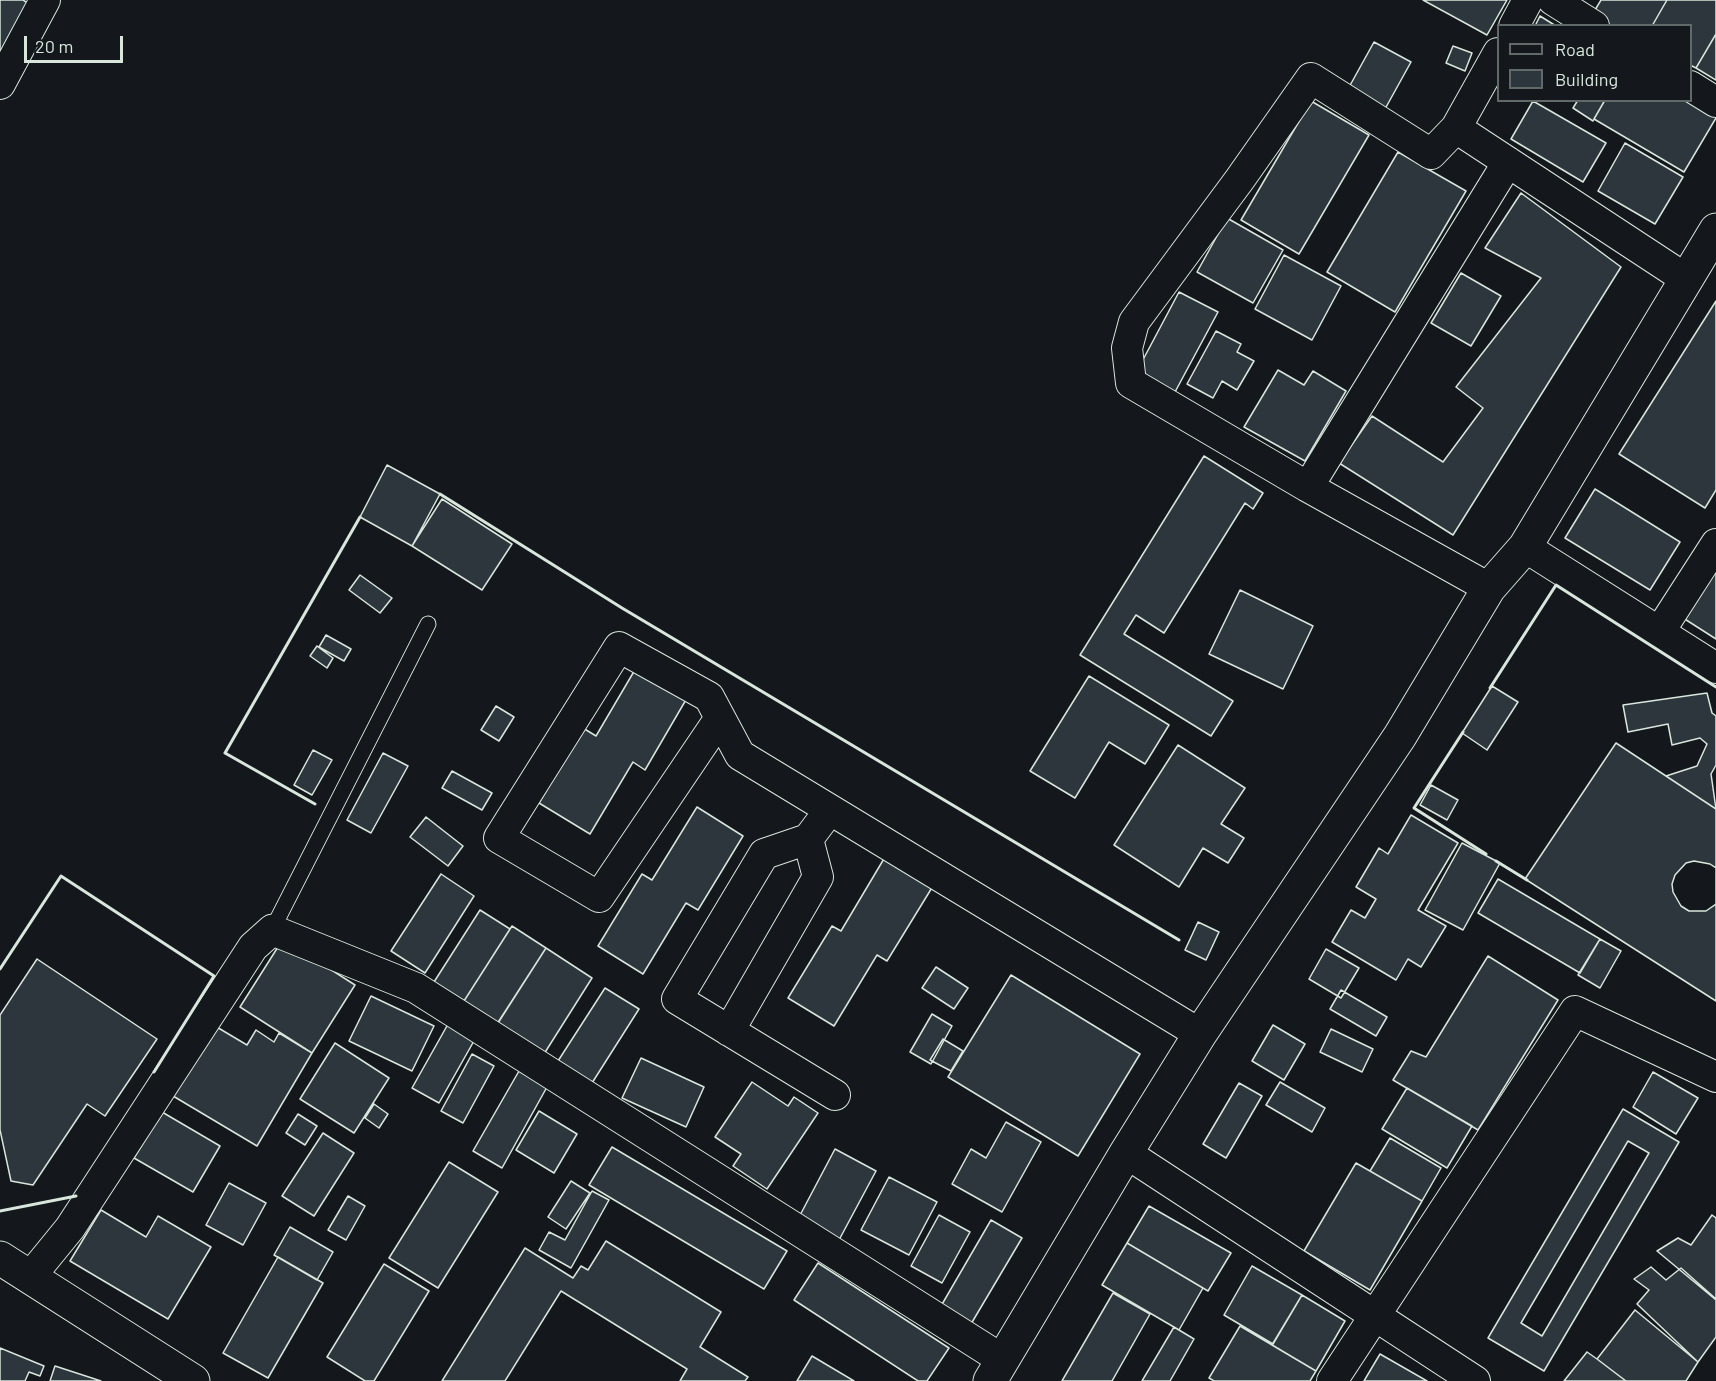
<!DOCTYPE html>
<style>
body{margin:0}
#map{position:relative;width:1716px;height:1381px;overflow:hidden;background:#14181c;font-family:Barlow,sans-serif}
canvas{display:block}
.legend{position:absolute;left:1497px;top:24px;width:195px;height:78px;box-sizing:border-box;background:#14181c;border:2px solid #626a69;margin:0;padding:8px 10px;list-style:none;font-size:18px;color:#d8e6dc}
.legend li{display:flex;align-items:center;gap:12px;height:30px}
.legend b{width:30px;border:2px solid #626a69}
.scale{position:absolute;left:24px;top:36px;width:99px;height:27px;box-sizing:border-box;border:3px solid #d8e6dc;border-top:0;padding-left:8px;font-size:18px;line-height:21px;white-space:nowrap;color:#d8e6dc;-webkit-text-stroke:4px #14181c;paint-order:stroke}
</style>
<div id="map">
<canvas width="1716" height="1381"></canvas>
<ul class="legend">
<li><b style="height:8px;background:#14181c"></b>Road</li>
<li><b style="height:16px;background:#2c363c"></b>Building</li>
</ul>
<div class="scale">20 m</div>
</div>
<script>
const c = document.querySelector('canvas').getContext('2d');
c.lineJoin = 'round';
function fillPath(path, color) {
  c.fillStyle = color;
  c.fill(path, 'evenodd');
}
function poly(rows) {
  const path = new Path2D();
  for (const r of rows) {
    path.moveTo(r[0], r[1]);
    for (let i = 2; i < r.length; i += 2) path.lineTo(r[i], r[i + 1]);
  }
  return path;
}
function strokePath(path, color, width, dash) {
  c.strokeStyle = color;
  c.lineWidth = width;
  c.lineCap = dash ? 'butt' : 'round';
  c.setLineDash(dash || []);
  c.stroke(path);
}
const building = poly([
 [0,0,23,0,31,5,5,53,0,50,0,0],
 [1423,0,1507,0,1487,35,1423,0],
 [1601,0,1667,0,1652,26,1610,26,1592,15,1601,0],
 [1667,0,1716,0,1716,34,1696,68,1690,65,1690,26,1652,26,1667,0],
 [1540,16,1556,26,1535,26,1540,16],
 [1716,34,1716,80,1696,68,1716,34],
 [1374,42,1411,62,1385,109,1348,89,1374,42],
 [1453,46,1472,53,1465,71,1446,63,1453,46],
 [1578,100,1605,100,1593,121,1573,108,1578,100],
 [1605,100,1690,100,1716,115,1716,118,1684,172,1594,119,1605,100],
 [1311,101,1369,135,1299,254,1241,220,1311,101],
 [1533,101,1606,143,1583,182,1511,139,1533,101],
 [1625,143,1683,177,1655,224,1598,191,1625,143],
 [1398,152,1466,191,1395,312,1327,272,1398,152],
 [1521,193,1621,267,1453,535,1339,463,1372,416,1443,462,1483,408,1456,387,1541,278,1485,248,1521,193],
 [1227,218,1283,250,1253,303,1197,272,1227,218],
 [1284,255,1341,286,1312,340,1255,309,1284,255],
 [1461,273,1501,296,1471,346,1431,323,1461,273],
 [1179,292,1218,312,1175,392,1137,371,1179,292],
 [1716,301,1716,490,1705,508,1619,454,1716,301],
 [1216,331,1241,344,1237,352,1254,361,1237,390,1222,381,1213,398,1187,384,1216,331],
 [1278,370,1304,385,1313,371,1346,391,1305,461,1244,427,1278,370],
 [1204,456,1263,493,1253,509,1245,503,1164,633,1136,615,1124,634,1233,701,1211,736,1080,655,1204,456],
 [387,465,440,494,412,546,360,517,387,465],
 [1595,489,1680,542,1650,590,1565,538,1595,489],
 [442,499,512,544,482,590,412,546,442,499],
 [1716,559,1716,639,1680,616,1716,559],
 [360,575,392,598,380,613,349,590,360,575],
 [1240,590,1313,626,1283,689,1209,654,1240,590],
 [326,635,351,649,344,661,319,647,326,635],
 [317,646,333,658,327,668,310,656,317,646],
 [636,668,687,698,645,770,633,762,590,834,539,803,583,728,596,736,636,668],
 [1089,676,1169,725,1145,764,1109,742,1075,798,1030,771,1089,676],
 [1492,686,1518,702,1487,750,1462,733,1492,686],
 [1707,693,1712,713,1716,716,1716,765,1711,774,1716,809,1666,776,1697,766,1707,744,1700,738,1672,745,1668,724,1628,732,1623,705,1707,693],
 [496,706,514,717,499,741,481,730,496,706],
 [1616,743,1716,809,1716,1001,1525,879,1616,743],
 [1178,745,1245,788,1221,824,1244,838,1228,863,1203,848,1179,887,1114,845,1178,745],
 [313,750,332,760,312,795,294,785,313,750],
 [383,753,408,766,371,833,347,820,383,753],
 [452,771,492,793,482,810,442,788,452,771],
 [1431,785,1458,800,1447,820,1420,805,1431,785],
 [697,807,743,836,698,910,686,903,643,974,598,946,642,874,652,880,697,807],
 [1411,815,1458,843,1418,910,1446,926,1421,967,1408,959,1396,980,1332,942,1351,910,1365,918,1376,899,1356,887,1379,848,1388,854,1411,815],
 [426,817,463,846,448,866,410,837,426,817],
 [1462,843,1500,863,1463,930,1425,910,1462,843],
 [885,857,933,886,887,961,877,955,834,1026,788,998,832,926,841,931,885,857],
 [1694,861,1710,864,1716,868,1716,904,1706,911,1689,911,1681,906,1673,892,1672,884,1675,875,1686,863,1694,861],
 [441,874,474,896,425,973,391,951,441,874],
 [1498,879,1600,939,1580,973,1478,913,1498,879],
 [480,910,510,929,464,1001,434,982,480,910],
 [1198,922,1219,932,1206,960,1185,950,1198,922],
 [512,926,546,948,498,1023,464,1001,512,926],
 [283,939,355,985,312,1053,240,1007,283,939],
 [1600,939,1621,951,1600,988,1578,975,1600,939],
 [546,948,592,978,544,1054,497,1024,546,948],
 [1326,949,1359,968,1341,998,1309,979,1326,949],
 [1488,956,1558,1000,1478,1130,1393,1080,1411,1051,1426,1057,1488,956],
 [37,959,157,1039,105,1116,87,1104,33,1185,11,1181,0,1130,0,1015,37,959],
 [936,967,968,988,954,1009,922,988,936,967],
 [1011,975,1140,1054,1078,1156,948,1077,1011,975],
 [605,988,639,1009,592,1083,558,1061,605,988],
 [1341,990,1387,1017,1376,1036,1330,1009,1341,990],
 [371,996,434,1026,412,1071,349,1041,371,996],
 [932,1014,952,1026,931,1064,910,1052,932,1014],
 [452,1017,479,1032,439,1103,412,1088,452,1017],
 [210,1023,247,1045,256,1030,274,1042,279,1033,312,1053,257,1146,168,1093,210,1023],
 [1273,1025,1305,1044,1284,1080,1252,1061,1273,1025],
 [1331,1029,1373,1049,1362,1072,1320,1052,1331,1029],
 [943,1039,963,1051,951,1071,930,1060,943,1039],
 [335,1043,389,1078,354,1133,300,1099,335,1043],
 [472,1054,494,1066,463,1123,441,1111,472,1054],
 [641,1058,704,1087,686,1127,622,1098,641,1058],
 [519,1071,547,1087,502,1168,473,1151,519,1071],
 [1653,1072,1698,1098,1676,1134,1633,1107,1653,1072],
 [752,1082,788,1106,794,1097,818,1113,767,1189,733,1166,741,1154,715,1137,752,1082],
 [1280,1082,1325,1108,1312,1132,1266,1105,1280,1082],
 [1239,1083,1262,1096,1226,1158,1203,1144,1239,1083],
 [1407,1088,1472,1126,1447,1168,1382,1129,1407,1088],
 [374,1104,388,1114,379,1128,365,1118,374,1104],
 [1623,1109,1679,1142,1544,1371,1488,1338,1623,1109],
 [1628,1141,1649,1153,1542,1336,1521,1323,1628,1141],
 [539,1111,577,1134,554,1173,516,1150,539,1111],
 [162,1112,220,1146,193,1192,134,1158,162,1112],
 [298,1114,317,1126,305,1145,286,1133,298,1114],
 [1006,1122,1041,1142,1002,1212,952,1184,971,1149,986,1158,1006,1122],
 [323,1133,354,1153,314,1216,282,1196,323,1133],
 [1390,1138,1441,1168,1422,1201,1370,1171,1390,1138],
 [612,1147,787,1251,764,1289,589,1185,612,1147],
 [835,1149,876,1171,839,1240,798,1219,835,1149],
 [449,1162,498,1192,438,1288,389,1258,449,1162],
 [1356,1163,1422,1201,1370,1290,1304,1251,1356,1163],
 [889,1177,937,1202,909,1255,861,1230,889,1177],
 [571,1181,590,1193,566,1229,548,1217,571,1181],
 [229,1183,266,1203,243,1245,206,1225,229,1183],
 [592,1191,609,1200,571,1268,539,1250,549,1232,565,1240,592,1191],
 [348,1196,365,1206,346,1240,328,1230,348,1196],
 [1149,1206,1231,1253,1208,1291,1127,1243,1149,1206],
 [101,1210,146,1237,158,1216,211,1247,168,1319,70,1261,101,1210],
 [939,1215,970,1232,942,1283,911,1266,939,1215],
 [1712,1215,1716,1218,1716,1300,1657,1251,1678,1238,1691,1245,1712,1215],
 [991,1220,1022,1238,971,1324,941,1306,991,1220],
 [290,1227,333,1252,317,1280,274,1255,290,1227],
 [606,1241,721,1312,700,1347,748,1377,745,1381,680,1381,687,1369,561,1291,505,1381,442,1381,525,1248,573,1278,581,1266,588,1270,606,1241],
 [1127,1243,1203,1288,1179,1330,1102,1285,1127,1243],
 [278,1257,323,1283,268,1378,223,1353,278,1257],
 [818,1263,949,1348,927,1381,918,1381,794,1300,818,1263],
 [384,1264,429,1291,374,1381,365,1381,327,1357,384,1264],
 [1252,1266,1302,1295,1273,1344,1224,1315,1252,1266],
 [1651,1267,1666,1280,1681,1268,1716,1299,1716,1337,1698,1362,1637,1304,1649,1290,1634,1279,1651,1267],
 [1113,1293,1150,1314,1112,1381,1062,1381,1113,1293],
 [1302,1295,1345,1321,1316,1371,1272,1345,1302,1295],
 [1635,1310,1698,1362,1686,1381,1626,1381,1597,1359,1635,1310],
 [1240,1326,1316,1371,1310,1381,1214,1381,1209,1378,1240,1326],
 [1174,1327,1194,1339,1170,1381,1142,1381,1174,1327],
 [0,1348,44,1366,40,1376,29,1372,25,1381,0,1381,0,1348],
 [1587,1352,1597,1359,1626,1381,1564,1381,1587,1352],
 [1380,1354,1427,1381,1364,1381,1380,1354],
 [812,1356,854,1381,797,1381,812,1356],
 [55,1366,101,1381,50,1381,55,1366]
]);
fillPath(building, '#2c363c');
strokePath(building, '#d8e6dc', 1.5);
const service = poly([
 [272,930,428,624]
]);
const minor = poly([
 [1553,0,1594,26],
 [1514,26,1528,0],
 [0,84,45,0],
 [1690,86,1716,102],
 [1456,128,1686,279],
 [1308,487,1508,162],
 [1525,547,1716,668],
 [1489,588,1308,487,1131,383,1127,348,1134,322,1240,179,1311,78,1431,154,1456,128,1498,53],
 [1660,631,1716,544],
 [720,718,599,897,499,838,619,647,709,697,740,755,1200,1034],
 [829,811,808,839,764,854,677,999,835,1095],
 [729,1031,818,877,808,839],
 [1126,1153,1475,1381],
 [30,1277,70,1228,253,947,272,930,416,988,1003,1360],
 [1332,1381,1575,1011,1716,1077]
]);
const secondary = poly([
 [0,1258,193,1381]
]);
const primary = poly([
 [990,1381,1126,1153,1200,1034,1400,736,1489,588,1525,547,1716,230]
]);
strokePath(service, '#d8e6dc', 17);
strokePath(minor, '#d8e6dc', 32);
strokePath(secondary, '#d8e6dc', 35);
strokePath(primary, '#d8e6dc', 35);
strokePath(service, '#14181c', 15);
strokePath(minor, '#14181c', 30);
strokePath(secondary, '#14181c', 33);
strokePath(primary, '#14181c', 33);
strokePath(poly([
 [440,494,622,608,1179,940],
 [1490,688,1556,585,1716,687],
 [1463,732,1414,808,1486,854],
 [315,804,225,753,360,517],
 [1496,861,1527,880],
 [0,969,61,876,214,976,154,1072],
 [0,1211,76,1196]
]), '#d8e6dc', 3);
</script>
